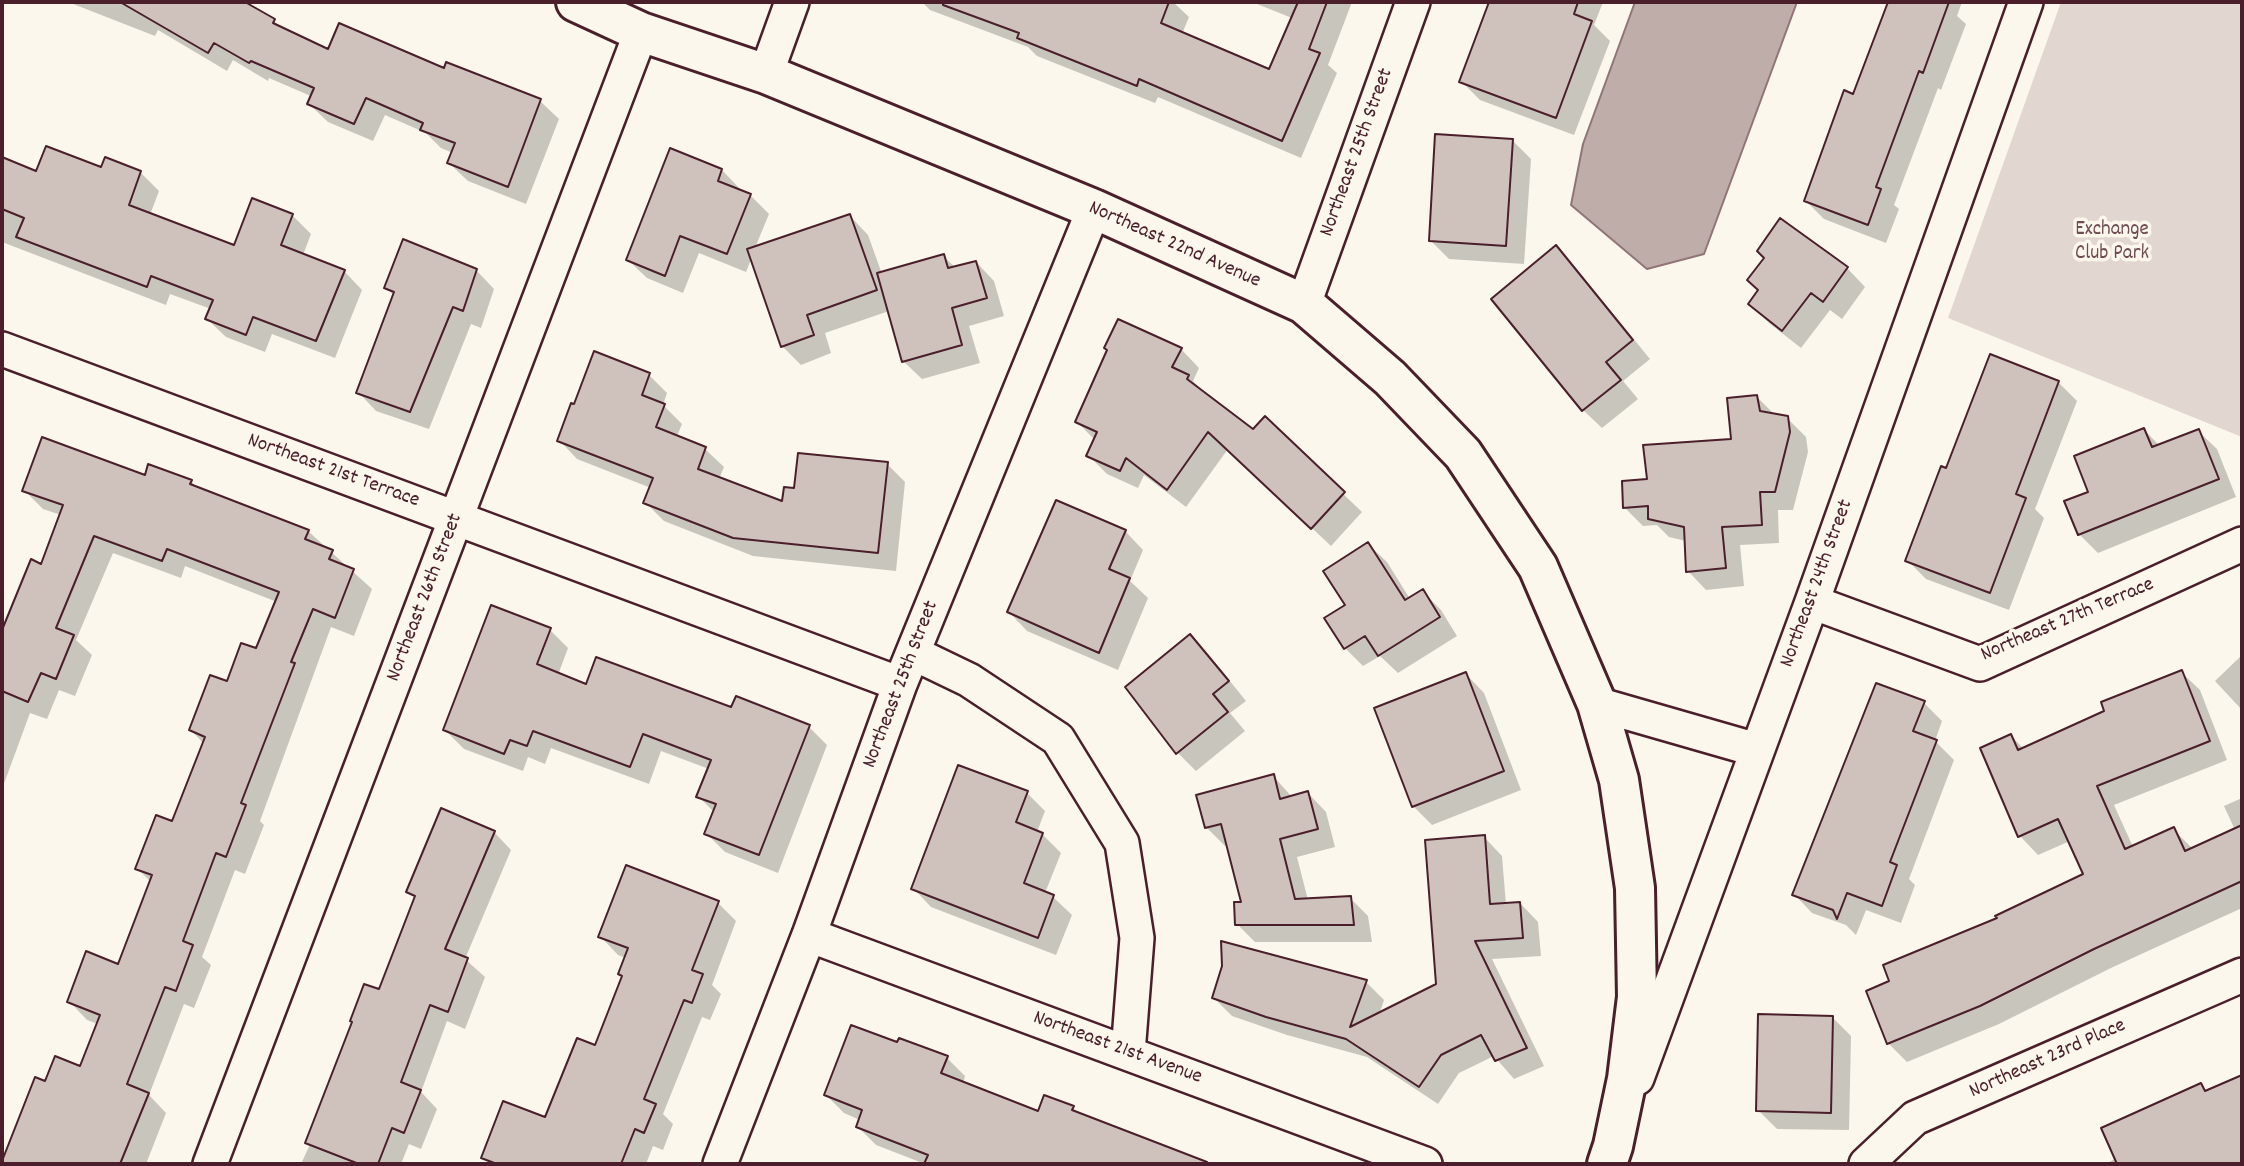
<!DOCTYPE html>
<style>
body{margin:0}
#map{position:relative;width:2244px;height:1166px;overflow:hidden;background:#fbf7ec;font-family:Dekko,sans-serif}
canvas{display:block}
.frame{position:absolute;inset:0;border:4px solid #4a1f2b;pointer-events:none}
</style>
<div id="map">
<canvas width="2244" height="1166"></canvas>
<div class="frame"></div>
</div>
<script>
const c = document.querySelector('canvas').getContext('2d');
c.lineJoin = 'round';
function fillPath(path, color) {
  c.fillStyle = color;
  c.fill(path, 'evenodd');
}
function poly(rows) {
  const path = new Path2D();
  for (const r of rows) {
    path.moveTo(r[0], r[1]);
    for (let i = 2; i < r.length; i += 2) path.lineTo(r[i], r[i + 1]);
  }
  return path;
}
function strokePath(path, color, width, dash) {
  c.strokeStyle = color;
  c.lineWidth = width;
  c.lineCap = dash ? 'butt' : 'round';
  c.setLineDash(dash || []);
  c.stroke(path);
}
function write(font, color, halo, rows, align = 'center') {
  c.font = font + ' Dekko,sans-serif';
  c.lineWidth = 7;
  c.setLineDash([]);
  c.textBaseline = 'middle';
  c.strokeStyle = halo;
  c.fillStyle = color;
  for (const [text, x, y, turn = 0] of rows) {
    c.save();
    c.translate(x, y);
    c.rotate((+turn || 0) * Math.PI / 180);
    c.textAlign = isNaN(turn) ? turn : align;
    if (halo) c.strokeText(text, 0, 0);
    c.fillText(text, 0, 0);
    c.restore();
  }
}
fillPath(poly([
 [2061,2,2242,2,2242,437,1948,318]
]), '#e2d7d0');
const water = poly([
 [1635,2,1797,2,1704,254,1647,269,1571,205,1583,144,1635,2]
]);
fillPath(water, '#bfadaa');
strokePath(water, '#907477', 2);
fillPath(poly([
 [68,2,241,2,274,21,283,30,329,51,445,70,540,101,559,119,526,204,468,181,449,163,453,153,441,148,426,133,385,115,373,141,328,122,309,104,313,97,269,78,268,81,233,60,227,71,158,30,155,36],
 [922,2,1100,2,1122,10,1125,2,1173,2,1189,17,1182,34,1270,71,1292,18,1252,2,1352,2,1328,65,1337,73,1301,158,1158,97,1155,103,1037,56,1028,47,930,10],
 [1491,2,1603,2,1594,25,1610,41,1574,135,1480,100,1461,81],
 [1889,2,1962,2,1957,16,1966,24,1941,90,1938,88,1894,205,1899,209,1886,243,1824,219,1806,201,1854,96],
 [1512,140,1531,159,1524,264,1449,259,1431,241],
 [671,151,722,170,740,189,739,191,750,195,769,214,755,248,850,216,868,235,882,274,943,256,956,268,976,262,994,281,1004,316,969,326,980,363,922,379,903,361,889,311,825,333,831,353,801,365,782,346,752,257,746,272,699,253,683,293,647,278,628,260],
 [2,159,37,173,102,169,140,172,159,191,150,215,235,247,292,215,311,234,303,255,344,271,362,290,335,358,272,334,265,352,226,337,207,319,211,309,170,294,166,305,2,242],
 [1556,247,1574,266,1650,359,1623,381,1638,399,1602,428,1583,410,1493,299],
 [1847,268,1865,287,1842,319,1830,310,1801,348,1769,323,1750,304,1760,291],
 [476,270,494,289,481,328,471,324,429,429,376,411,358,392,394,296,386,287],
 [1181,349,1199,368,1193,381,1206,395,1253,431,1265,419,1362,512,1331,546,1228,449,1186,507,1144,475,1138,488,1107,474,1088,455,1095,440,1077,422],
 [649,375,667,393,663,405,682,424,677,436,705,449,724,467,719,479,784,504,796,490,887,464,905,482,896,571,753,556,664,521,646,503,651,488,577,459,559,440],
 [2058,382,2077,401,2035,509,2044,518,2009,610,1926,579,1907,560,1947,470],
 [1757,397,1776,416,1787,418,1806,437,1808,452,1793,510,1778,510,1779,543,1740,545,1744,586,1706,590,1688,571,1686,541,1669,537,1657,525,1643,526,1625,508,1648,481,1733,440],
 [2144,430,2160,446,2198,431,2217,449,2236,497,2098,553,2079,534,2090,493],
 [146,477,191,481,198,489,308,531,372,589,354,636,331,627,260,821,264,825,245,874,235,870,202,957,211,965,194,1008,184,1004,149,1095,166,1113,146,1164,6,1164,3,1161,46,1083,81,1068,98,1024,87,1020,69,1001,119,967,151,882,137,868,173,823,204,744,191,730,257,651,277,602,185,566,181,578,113,553,76,640,92,655,75,696,59,690,47,719,30,713,2,789,2,635,32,562,42,566,61,515,43,509,24,490],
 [1125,531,1143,550,1130,581,1148,598,1118,670,1027,631,1009,612],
 [1368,544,1387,562,1410,599,1422,591,1441,610,1457,636,1398,673,1380,656,1363,666,1345,648,1347,606],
 [550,630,568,648,558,675,587,686,732,710,809,727,827,745,778,873,725,852,706,833,714,812,698,796,709,769,661,751,649,784,551,748,545,764,528,757,523,771,464,749,445,730],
 [1190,636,1208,654,1246,701,1230,713,1245,731,1196,771,1177,752],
 [2242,655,2242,710,2215,681],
 [2181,672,2200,690,2227,760,2114,805,2134,849,2174,830,2193,849,2235,830,2224,806,2242,798,2242,908,2113,967,1999,1024,1907,1062,1888,1043,1892,982,1999,919,2085,875,2070,841,2038,855,2020,836,1982,749,2011,736,2024,749,2107,712],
 [1466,674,1484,693,1521,790,1432,825,1413,806],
 [1924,703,1942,721,1935,741,1954,760,1909,879,1915,885,1901,923,1866,910,1856,935,1846,925,1812,913,1794,894],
 [1273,776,1293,798,1308,793,1326,812,1335,847,1297,857,1308,900,1350,898,1368,916,1372,942,1255,942,1237,924,1243,904,1228,845,1225,846,1206,827],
 [1027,793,1045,811,1037,832,1042,834,1061,853,1045,893,1053,897,1072,915,1056,955,931,907,913,888],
 [494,832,511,850,465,959,485,977,465,1029,447,1021,421,1092,437,1109,421,1149,409,1144,401,1164,301,1164,380,991,416,899,408,892],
 [1484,837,1502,856,1506,905,1520,903,1538,922,1541,956,1492,959,1544,1066,1514,1079,1494,1056,1459,1073,1438,1104,1367,1057,1287,1035,1232,1016,1214,998,1366,982,1384,1000,1379,1015,1438,985],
 [718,903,736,921,712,985,721,994,710,1020,702,1017,663,1114,673,1124,663,1150,653,1146,646,1164,490,1164,483,1158,546,1119,596,1047,623,978,620,974,626,958,618,955,600,936],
 [1832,1017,1851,1036,1849,1130,1777,1129,1758,1110],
 [898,1045,947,1058,965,1076,963,1084,1039,1113,1073,1108,1080,1115,1200,1161,1203,1164,925,1164,876,1145,858,1127,860,1120,844,1113,826,1095],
 [2242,1077,2242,1164,2106,1164,2116,1158,2201,1085,2208,1092]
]), '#0003');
const building = poly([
 [120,2,245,2,275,19,273,23,328,49,339,23,444,68,446,62,541,99,508,187,447,163,455,143,420,130,423,123,366,98,354,124,307,104,314,88,251,61,249,63,214,43,208,53,120,2],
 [943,2,1169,2,1161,23,1269,69,1298,2,1327,2,1309,49,1320,53,1282,141,1139,79,1137,86,1017,38,1019,33,943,5,943,2],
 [1489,2,1578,2,1574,14,1592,21,1556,118,1459,82,1489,2],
 [1888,2,1949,2,1923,73,1919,71,1876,187,1881,189,1868,225,1804,201,1844,90,1853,94,1888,2],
 [1435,134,1513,139,1506,246,1429,241,1435,134],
 [46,146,101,167,105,157,141,171,129,205,234,245,252,198,293,214,281,245,345,270,316,341,253,317,246,335,205,319,213,300,151,276,147,287,16,237,24,218,2,209,2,157,36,171,46,146],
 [670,148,722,169,718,181,751,194,727,254,680,236,665,276,626,260,670,148],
 [850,214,877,290,807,315,814,335,781,347,747,249,850,214],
 [1780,218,1848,267,1823,302,1811,293,1782,331,1748,304,1758,290,1747,280,1764,258,1757,251,1780,218],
 [403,239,477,269,463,311,453,307,410,412,356,393,394,292,384,288,403,239],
 [1556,245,1633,340,1606,362,1621,380,1582,411,1491,299,1556,245],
 [944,254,948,268,976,261,987,298,952,308,962,345,902,362,877,273,944,254],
 [1118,319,1182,348,1172,367,1189,375,1187,379,1253,429,1265,416,1345,492,1311,529,1208,432,1167,490,1126,458,1120,471,1086,456,1097,432,1075,422,1107,350,1104,348,1118,319],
 [594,351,650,373,642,395,665,404,656,427,706,447,698,469,782,501,784,487,794,488,798,453,888,462,878,553,733,538,643,503,653,478,557,441,571,403,574,404,594,351],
 [1990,354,2059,381,2016,494,2026,498,1990,593,1905,561,1941,466,1946,468,1990,354],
 [1757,395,1760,411,1788,416,1790,432,1775,492,1760,492,1762,525,1722,527,1726,568,1686,572,1684,527,1648,519,1648,506,1623,508,1622,481,1647,479,1643,445,1731,439,1727,398,1757,395],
 [2144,428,2152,447,2199,429,2219,479,2078,535,2064,501,2088,492,2074,456,2144,428],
 [42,437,145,475,148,464,192,480,190,484,309,530,305,539,333,550,329,559,354,569,335,618,313,609,291,662,295,663,241,803,246,805,226,857,216,853,183,941,193,945,176,991,165,987,127,1084,149,1093,120,1164,2,1164,2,1161,35,1077,45,1081,55,1056,80,1066,100,1015,67,1002,86,951,118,964,152,875,135,869,156,815,172,821,205,737,189,730,210,675,227,681,241,643,256,648,279,592,167,549,162,561,94,536,56,628,74,635,56,679,41,673,28,702,2,691,2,630,31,559,41,564,63,505,22,491,42,437],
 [1056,500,1126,530,1109,569,1130,578,1099,653,1007,612,1056,500],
 [1368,542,1405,600,1423,589,1440,617,1378,656,1365,636,1344,649,1324,618,1345,605,1323,571,1368,542],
 [491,605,551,628,537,664,586,684,596,657,731,707,736,696,810,725,759,855,704,834,716,804,696,797,711,760,643,734,630,767,533,731,527,746,510,740,504,754,443,730,491,605],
 [1190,634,1229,681,1213,694,1228,712,1176,754,1125,687,1190,634],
 [2182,670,2210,741,2097,786,2125,849,2174,827,2185,851,2242,825,2242,881,2094,949,1980,1006,1887,1044,1866,991,1889,981,1883,965,1997,918,1995,916,2083,874,2058,819,2018,837,1980,748,2011,734,2018,750,2104,711,2101,702,2182,670],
 [1466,672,1504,771,1412,807,1374,708,1466,672],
 [1876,683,1925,701,1913,731,1937,740,1890,862,1897,865,1882,906,1847,893,1837,919,1833,910,1792,895,1876,683],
 [958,765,1028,791,1016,822,1043,833,1024,883,1054,895,1038,938,911,889,958,765],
 [1274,774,1280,799,1308,791,1318,829,1280,839,1295,899,1351,896,1354,925,1235,925,1234,902,1241,902,1221,824,1205,828,1196,795,1274,774],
 [441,808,495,831,445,949,468,958,448,1012,430,1005,401,1082,421,1090,404,1133,392,1128,378,1164,359,1164,305,1143,352,1022,350,1021,364,984,379,989,415,896,406,892,441,808],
 [1485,835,1490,904,1520,902,1523,938,1475,941,1527,1048,1495,1061,1481,1035,1441,1055,1419,1087,1346,1039,1266,1017,1212,998,1222,966,1221,941,1367,980,1350,1027,1436,984,1425,840,1485,835],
 [626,865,719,901,692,970,703,974,692,1003,684,1000,644,1099,656,1104,644,1133,635,1129,621,1164,497,1164,481,1158,503,1101,545,1117,577,1038,595,1045,622,976,618,974,628,948,598,937,626,865],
 [1758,1014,1833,1016,1831,1113,1756,1111,1758,1014],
 [851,1025,897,1042,899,1038,948,1056,941,1073,1038,1111,1044,1095,1074,1106,1072,1110,1207,1162,1207,1164,924,1164,928,1155,856,1127,862,1110,824,1095,851,1025],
 [2242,1075,2242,1164,2117,1164,2101,1128,2201,1083,2205,1091,2242,1075]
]);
fillPath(building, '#cfc2bc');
strokePath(building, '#4a1f2b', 2);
const street = poly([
 [766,74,792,2],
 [1304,304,1413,2],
 [2,349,900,684],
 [1812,602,1980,664,2242,544],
 [913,653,969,680,1058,739,1122,843,1137,938,1128,1053],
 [1597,704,1757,750],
 [809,935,1425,1164],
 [1637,1078,1812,602,2026,2],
 [210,1164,641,32],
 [720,1164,809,935,900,684,1094,209],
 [1866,1164,1915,1118,2242,975]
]);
const secondary = poly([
 [576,2,641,32,766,74,1094,209,1304,304,1390,378,1463,454,1538,567,1597,704,1619,780,1635,888,1637,997,1627,1079,1613,1146,1607,1164]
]);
strokePath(street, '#4a1f2b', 38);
strokePath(secondary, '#4a1f2b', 44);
strokePath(street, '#fbf7ec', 33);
strokePath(secondary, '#fbf7ec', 38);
write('21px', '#4a1f2b', '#fbf7ec', [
 ["Northeast 25th Street",1358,153,-70],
 ["Northeast 22nd Avenue",1174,246,24],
 ["Northeast 21st Terrace",333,472,20],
 ["Northeast 24th Street",1818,584,-70],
 ["Northeast 26th Street",426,598,-69],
 ["Northeast 27th Terrace",2068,621,-23],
 ["Northeast 25th Street",902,685,-69],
 ["Northeast 21st Avenue",1117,1049,20],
 ["Northeast 23rd Place",2048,1060,-24]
]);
write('21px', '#704d54', '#fbf7ec', [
 ["Exchange",2112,231],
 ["Club Park",2112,255]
]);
</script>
